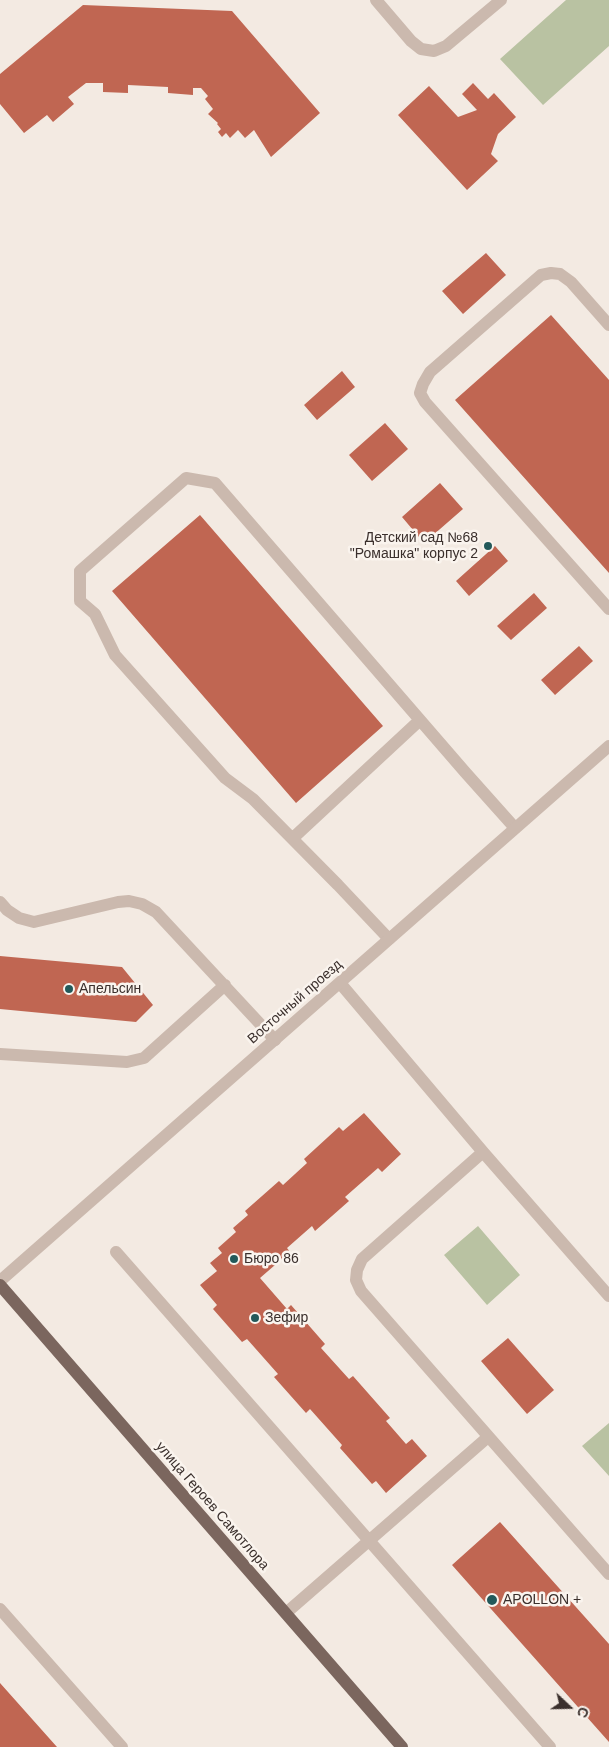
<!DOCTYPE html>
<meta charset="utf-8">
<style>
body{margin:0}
#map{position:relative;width:609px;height:1747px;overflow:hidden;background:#f3eae2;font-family:Helvetica,sans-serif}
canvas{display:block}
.north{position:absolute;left:544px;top:1682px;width:50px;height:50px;-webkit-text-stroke:4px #faf4ee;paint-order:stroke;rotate:111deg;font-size:14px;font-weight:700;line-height:20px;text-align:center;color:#3a2f2c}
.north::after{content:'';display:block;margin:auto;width:18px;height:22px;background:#3a2f2c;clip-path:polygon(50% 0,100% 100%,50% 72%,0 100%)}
</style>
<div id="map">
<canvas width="609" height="1747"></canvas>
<div class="north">С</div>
</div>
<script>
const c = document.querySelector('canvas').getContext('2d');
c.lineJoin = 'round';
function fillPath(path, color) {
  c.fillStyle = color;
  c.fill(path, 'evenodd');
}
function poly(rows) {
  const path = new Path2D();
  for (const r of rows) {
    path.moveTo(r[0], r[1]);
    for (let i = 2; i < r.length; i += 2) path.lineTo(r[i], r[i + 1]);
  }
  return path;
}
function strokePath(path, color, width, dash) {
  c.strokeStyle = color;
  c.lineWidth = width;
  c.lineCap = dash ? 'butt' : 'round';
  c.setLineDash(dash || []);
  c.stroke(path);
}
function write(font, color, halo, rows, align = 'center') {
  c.font = font + ' Helvetica,sans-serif';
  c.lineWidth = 5;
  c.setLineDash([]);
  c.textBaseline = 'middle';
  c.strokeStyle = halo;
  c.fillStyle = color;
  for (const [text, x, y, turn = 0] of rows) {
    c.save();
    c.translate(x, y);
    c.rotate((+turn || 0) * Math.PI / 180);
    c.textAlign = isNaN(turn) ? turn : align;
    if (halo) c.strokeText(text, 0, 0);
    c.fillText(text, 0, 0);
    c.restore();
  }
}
fillPath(poly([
 [566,0,609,0,609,46,543,105,500,59],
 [478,1226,520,1275,487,1305,444,1255],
 [609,1423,609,1476,582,1446]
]), '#b9c2a2');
fillPath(poly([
 [83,5,232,11,320,113,271,157,254,130,245,138,238,130,230,138,226,133,222,137,218,132,221,129,217,124,218,123,208,114,213,109,205,99,208,96,201,88,193,88,193,95,168,93,168,87,128,85,128,93,103,92,103,83,86,83,68,97,74,104,53,122,47,115,24,133,0,104,0,74],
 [473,83,488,99,494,93,516,117,498,134,491,154,498,161,467,190,398,115,429,86,458,117,477,110,462,94],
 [486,253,506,275,463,314,442,291],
 [551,315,609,380,609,573,455,400],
 [342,371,355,387,317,420,304,405],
 [385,423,408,449,372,481,349,455],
 [440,483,463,509,424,543,402,517],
 [200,515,383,726,296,803,112,591],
 [495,546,508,561,469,596,456,581],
 [534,593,547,608,511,640,497,626],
 [579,646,593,661,555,695,541,680],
 [0,956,122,967,153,1005,136,1022,0,1009],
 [364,1113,401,1154,382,1172,378,1168,345,1197,349,1201,315,1231,312,1226,287,1248,290,1252,260,1278,287,1309,291,1305,325,1344,321,1348,349,1379,353,1376,390,1418,386,1421,406,1444,412,1439,427,1456,386,1493,376,1481,372,1484,340,1448,342,1445,310,1409,306,1413,274,1377,278,1374,247,1339,242,1342,213,1309,217,1305,200,1285,217,1271,210,1263,222,1253,218,1248,236,1232,233,1228,248,1215,245,1211,279,1181,283,1185,307,1163,304,1159,339,1127,343,1131],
 [508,1338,554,1390,527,1414,481,1361],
 [500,1522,609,1644,609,1742,452,1565],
 [0,1683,57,1747,0,1747]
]), '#c06652');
strokePath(poly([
 [376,0,411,41,421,49,434,51,446,46,501,0],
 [609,325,571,282,560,274,551,273,541,275,430,372,423,384,420,393,425,402,609,609],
 [293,838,420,720],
 [0,902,7,910,19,918,34,922,118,902,129,901,142,904,156,912,275,1040],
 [389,939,338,885,253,799,225,778,115,655,95,614,80,601,80,571,186,478,215,483,465,772,515,828],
 [340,983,483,1152,609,1296],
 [0,1054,127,1062,144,1058,225,985],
 [483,1152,362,1259,357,1270,356,1280,361,1291,609,1574],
 [116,1252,550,1747],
 [0,1609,122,1747],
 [286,1613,488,1437]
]), '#cbb9ae', 12);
strokePath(poly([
 [0,1281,609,746]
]), '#cbb9ae', 12);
strokePath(poly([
 [0,1285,402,1747]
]), '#7b665e', 12);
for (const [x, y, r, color] of [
 [488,546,5,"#23595a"],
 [69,989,5,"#23595a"],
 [234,1259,5,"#23595a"],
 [255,1318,5,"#23595a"],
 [492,1600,6,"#23595a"]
]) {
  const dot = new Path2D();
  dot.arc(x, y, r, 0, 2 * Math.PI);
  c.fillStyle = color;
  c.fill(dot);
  strokePath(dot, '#faf4ee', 2);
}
write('14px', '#3a2f2c', '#faf4ee', [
 ["Детский сад №68",478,538,"right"],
 ["\"Ромашка\" корпус 2",478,554,"right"],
 ["Апельсин",79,989],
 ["Бюро 86",244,1259],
 ["Зефир",265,1318],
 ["APOLLON +",503,1600]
], 'left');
write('14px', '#3a2f2c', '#faf4ee', [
 ["Восточный проезд",295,1002,-41],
 ["улица Героев Самотлора",212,1506,49]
]);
</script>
